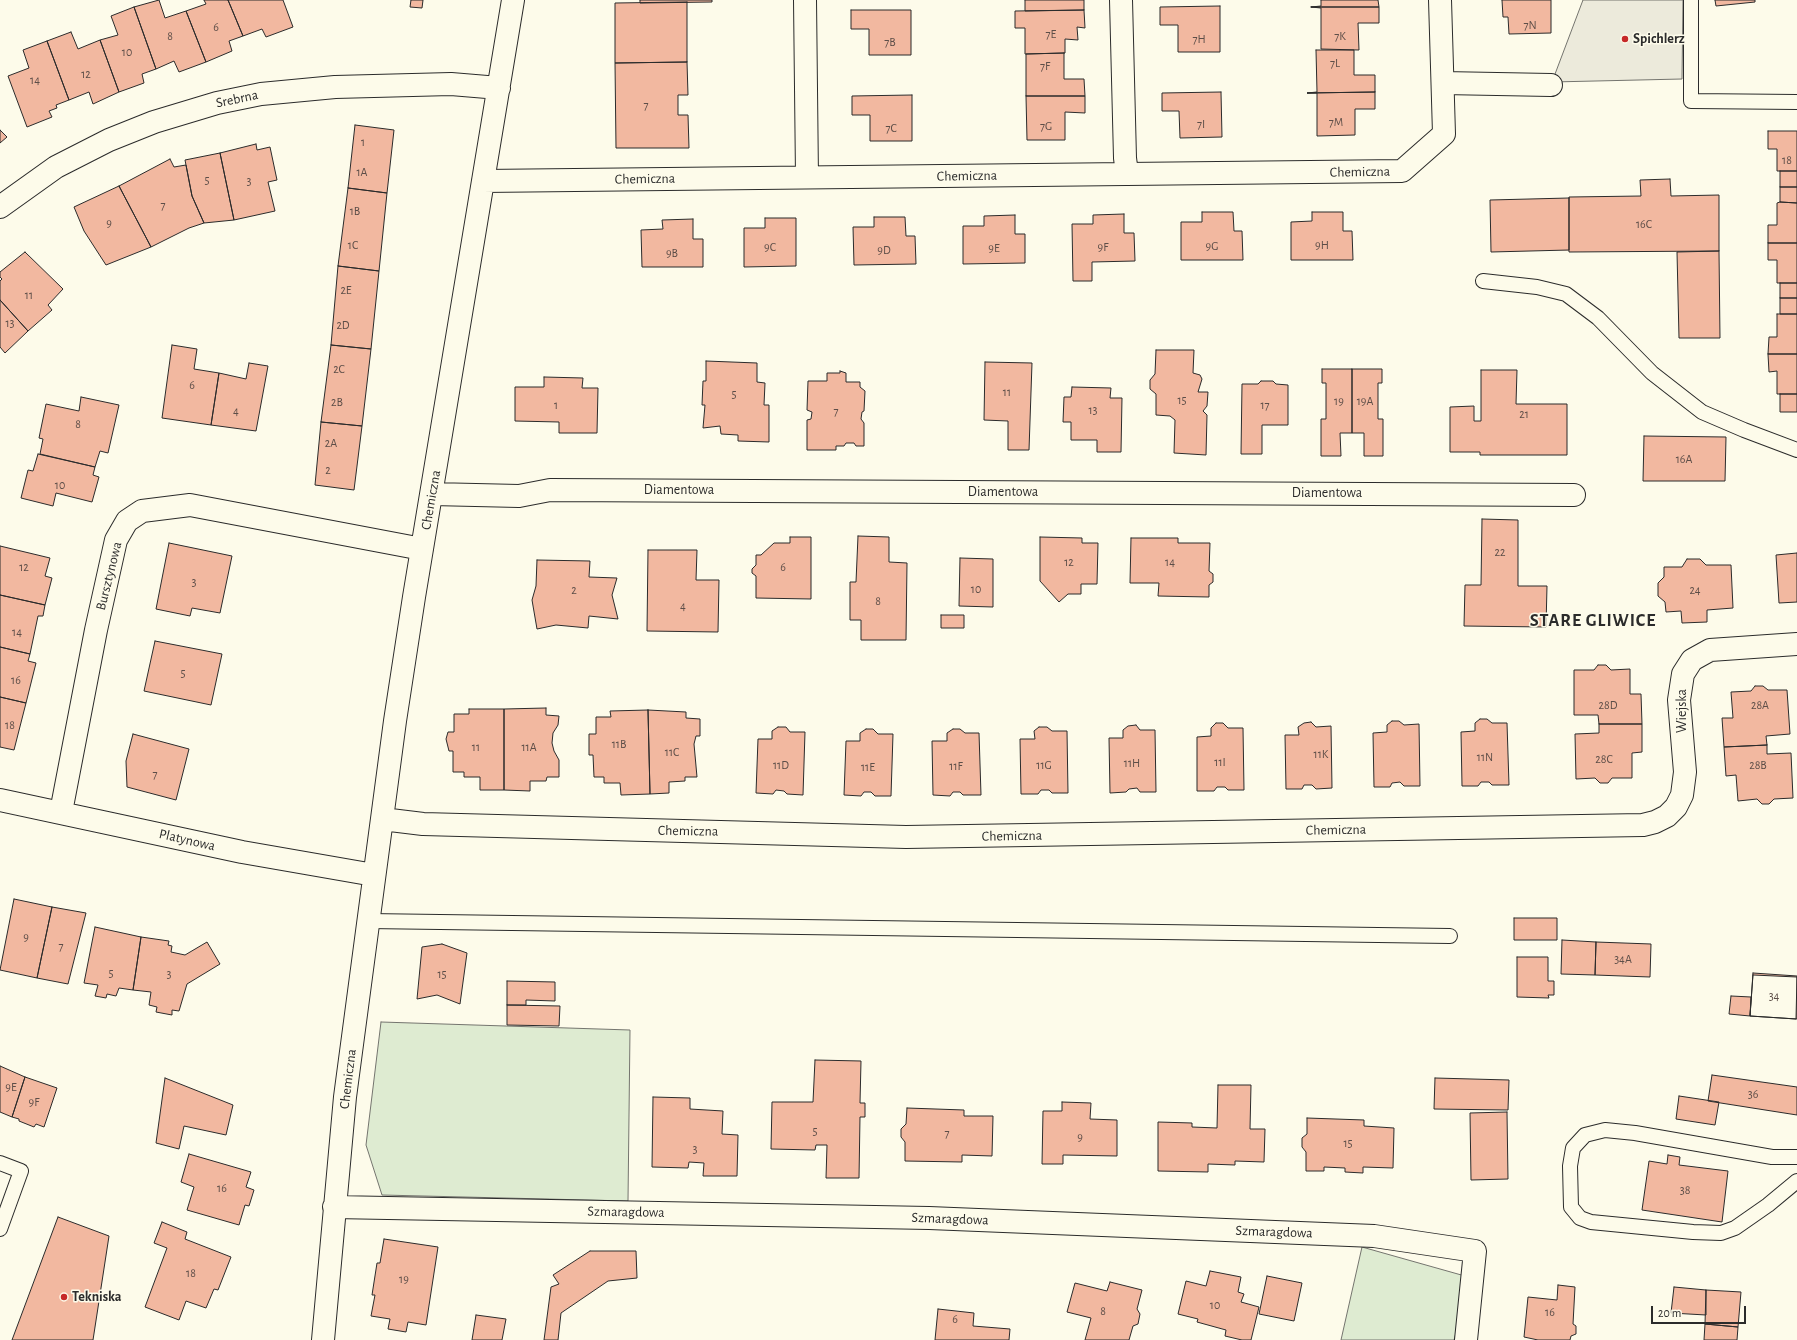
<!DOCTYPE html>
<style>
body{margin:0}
#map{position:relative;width:1797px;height:1340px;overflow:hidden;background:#fdfbea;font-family:"Alegreya Sans",sans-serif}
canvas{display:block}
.scale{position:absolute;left:1651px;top:1306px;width:95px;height:18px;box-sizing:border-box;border:2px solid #2b2b2b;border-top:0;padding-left:5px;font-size:12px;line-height:14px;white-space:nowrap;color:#2b2b2b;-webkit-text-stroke:3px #fdfbea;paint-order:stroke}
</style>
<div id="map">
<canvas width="1797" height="1340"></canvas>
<div class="scale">20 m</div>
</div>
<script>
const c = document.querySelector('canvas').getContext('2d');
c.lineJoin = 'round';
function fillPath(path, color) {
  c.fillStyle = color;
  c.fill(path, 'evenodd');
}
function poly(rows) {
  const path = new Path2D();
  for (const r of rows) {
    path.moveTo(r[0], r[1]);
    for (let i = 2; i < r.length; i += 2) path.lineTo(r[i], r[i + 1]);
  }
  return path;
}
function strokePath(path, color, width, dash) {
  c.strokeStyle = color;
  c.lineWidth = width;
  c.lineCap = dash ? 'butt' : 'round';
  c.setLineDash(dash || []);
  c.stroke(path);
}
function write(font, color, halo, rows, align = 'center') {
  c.font = font + ' "Alegreya Sans",sans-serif';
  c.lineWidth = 3;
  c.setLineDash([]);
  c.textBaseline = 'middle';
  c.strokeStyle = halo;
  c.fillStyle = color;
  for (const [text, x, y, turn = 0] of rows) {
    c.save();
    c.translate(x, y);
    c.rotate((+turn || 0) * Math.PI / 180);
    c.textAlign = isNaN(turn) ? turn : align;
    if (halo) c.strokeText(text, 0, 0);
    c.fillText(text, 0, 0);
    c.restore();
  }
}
const green = poly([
 [381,1022,630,1030,628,1201,382,1195,366,1145,381,1022],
 [1362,1247,1472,1278,1454,1340,1341,1340,1362,1247]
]);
fillPath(green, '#deebd1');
strokePath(green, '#74746e', 1);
const parking = poly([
 [1583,0,1683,0,1682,79,1552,82,1583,0]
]);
fillPath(parking, '#eceadb');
strokePath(parking, '#74746e', 1);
const building = poly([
 [159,0,165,18,186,11,206,62,179,72,174,61,156,69,134,7,159,0],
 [204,0,228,0,243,36,229,41,232,51,206,62,186,11,206,4,204,0],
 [228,0,283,0,293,27,266,37,262,29,243,36,228,0],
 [411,0,423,0,422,8,410,7,411,0],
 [640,0,712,0,712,2,640,3,640,0],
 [1025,0,1084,0,1084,10,1025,11,1025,0],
 [1321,0,1378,0,1379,7,1311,7,1321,6,1321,0],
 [1502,0,1551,0,1551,33,1509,34,1508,17,1503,17,1502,0],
 [1715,0,1755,0,1755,2,1716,6,1715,0],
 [687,2,687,62,615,63,615,3,687,2],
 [1220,6,1220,52,1178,52,1178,25,1160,25,1160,7,1220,6],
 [134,7,156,69,142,74,144,83,119,92,100,40,118,35,111,16,134,7],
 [1311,7,1379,7,1379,23,1358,23,1359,50,1321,49,1321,8,1311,7],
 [851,10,911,10,911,55,869,55,869,29,851,29,851,10],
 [1084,10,1085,28,1077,27,1078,40,1065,39,1065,53,1025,54,1025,28,1015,28,1015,11,1084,10],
 [71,32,78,49,100,40,119,92,93,104,89,92,69,100,47,41,71,32],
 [47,41,69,100,56,105,57,108,49,111,52,117,27,127,8,76,29,68,23,50,47,41],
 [1316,50,1354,50,1354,75,1375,75,1375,92,1307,93,1317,92,1316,50],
 [1064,53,1064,79,1084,79,1085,96,1026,96,1026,54,1064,53],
 [687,62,688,95,678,95,678,115,688,115,689,148,616,148,615,63,687,62],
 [1221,92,1222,137,1180,138,1179,111,1162,111,1162,93,1221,92],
 [1375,92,1375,109,1355,109,1355,135,1317,136,1317,93,1307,93,1375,92],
 [912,95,912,141,870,141,870,115,852,115,852,96,912,95],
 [1026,96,1085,96,1085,113,1065,112,1065,140,1027,140,1026,96],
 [355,125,394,130,387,193,348,188,355,125],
 [0,130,7,137,0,143,0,130],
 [1768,131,1797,131,1797,171,1777,171,1777,149,1768,149,1768,131],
 [256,144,257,150,270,147,277,180,268,182,275,211,234,220,220,153,256,144],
 [220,153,234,220,204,223,192,196,185,160,220,153],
 [170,159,174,167,186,165,192,196,204,223,189,228,151,247,119,186,170,159],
 [1780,171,1797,171,1797,187,1780,187,1780,171],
 [1670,179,1671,196,1719,195,1719,251,1569,252,1569,197,1641,196,1640,180,1670,179],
 [119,186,151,247,106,265,84,231,74,207,119,186],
 [1780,187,1797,187,1797,203,1780,202,1780,187],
 [348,188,387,193,379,271,338,266,348,188],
 [1569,198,1569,250,1491,252,1490,200,1569,198],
 [1780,202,1797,203,1797,243,1768,243,1768,225,1777,225,1777,203,1780,202],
 [1202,212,1233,212,1234,231,1242,231,1243,260,1181,260,1181,222,1202,222,1202,212],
 [1312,212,1343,212,1343,231,1352,231,1353,260,1291,260,1291,222,1312,221,1312,212],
 [1124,214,1124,233,1134,233,1135,261,1092,262,1092,281,1073,281,1072,224,1093,224,1093,215,1124,214],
 [1015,215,1015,234,1025,234,1025,263,963,264,963,226,984,226,984,216,1015,215],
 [874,217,905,217,906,236,915,236,916,264,854,265,853,227,874,227,874,217],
 [765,218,796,218,796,266,744,267,744,228,765,228,765,218],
 [693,219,693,239,703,239,703,267,642,267,641,230,663,229,662,220,693,219],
 [1768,243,1797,243,1797,283,1777,283,1777,260,1768,260,1768,243],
 [1719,251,1720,338,1679,338,1677,252,1719,251],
 [25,252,63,289,48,305,52,310,28,331,0,300,0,281,2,279,0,277,0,272,25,252],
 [338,266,379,271,371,349,331,345,338,266],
 [1780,283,1797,283,1797,298,1780,298,1780,283],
 [1780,298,1797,298,1797,314,1780,314,1780,298],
 [0,300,28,331,5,353,0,347,0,300],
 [1777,314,1797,314,1797,354,1768,354,1769,337,1777,337,1777,314],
 [172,345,197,349,194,369,219,373,211,425,162,418,172,345],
 [331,345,371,349,362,426,321,422,331,345],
 [1156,350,1194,350,1193,373,1200,375,1202,379,1198,392,1208,392,1207,406,1203,411,1207,415,1206,455,1174,453,1175,420,1170,416,1156,415,1156,394,1150,389,1150,380,1155,374,1156,350],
 [1768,354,1797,354,1797,394,1777,394,1777,371,1769,372,1768,354],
 [706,361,757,363,757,382,765,383,764,405,769,405,769,442,738,441,738,435,721,434,720,426,703,428,705,405,702,405,703,381,706,381,706,361],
 [985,362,1032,363,1029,450,1008,450,1008,421,984,420,985,362],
 [249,363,268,366,256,431,211,425,219,373,246,379,249,363],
 [1322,369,1352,369,1352,433,1340,433,1341,456,1321,456,1321,419,1326,419,1326,383,1322,383,1322,369],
 [1352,369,1382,369,1382,383,1378,383,1378,419,1383,419,1383,456,1364,456,1364,433,1352,433,1352,369],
 [1481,370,1517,370,1516,404,1567,404,1567,455,1480,455,1480,452,1450,452,1450,407,1474,406,1474,421,1481,421,1481,370],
 [840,371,846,373,846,382,860,382,860,387,865,391,864,411,862,412,861,419,864,423,864,446,856,446,854,443,846,443,844,446,836,446,836,450,807,450,807,420,811,419,812,412,807,410,808,381,827,381,827,373,840,373,840,371],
 [544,377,583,378,582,388,598,388,597,433,559,433,559,422,515,421,515,387,544,387,544,377],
 [1261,381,1273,381,1276,384,1288,385,1288,425,1262,425,1262,454,1241,454,1242,384,1258,384,1261,381],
 [1072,387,1111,388,1110,398,1122,398,1121,452,1097,452,1097,440,1071,440,1071,422,1063,422,1064,397,1071,397,1072,387],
 [1780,394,1797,394,1797,412,1780,412,1780,394],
 [81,397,119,405,108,453,100,451,95,467,40,454,43,439,39,438,46,404,79,411,81,397],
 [321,422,362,426,354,490,315,485,321,422],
 [1644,436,1726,437,1725,481,1643,481,1644,436],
 [38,454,95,467,93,475,99,477,92,502,56,493,53,506,21,498,28,470,33,471,38,454],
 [1482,519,1518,520,1518,586,1547,586,1546,627,1464,626,1465,585,1481,585,1482,519],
 [858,536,889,537,889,562,907,563,906,640,861,640,861,620,850,620,850,582,856,582,858,536],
 [790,537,811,537,811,599,756,598,756,576,752,573,752,569,756,565,756,555,761,555,774,543,790,543,790,537],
 [1040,537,1082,538,1082,543,1098,543,1097,584,1081,584,1081,594,1068,594,1059,602,1040,581,1040,537],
 [1131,538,1178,538,1178,543,1210,543,1209,571,1213,574,1213,582,1209,585,1209,597,1158,596,1159,583,1130,583,1131,538],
 [169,543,232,556,220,613,192,608,190,616,156,609,169,543],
 [0,546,50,558,45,576,52,578,45,605,0,595,0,546],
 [648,550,697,550,696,580,719,580,718,632,647,631,648,550],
 [1797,553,1797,602,1779,603,1776,555,1797,553],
 [960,558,993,559,993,607,959,606,960,558],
 [1687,559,1700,559,1706,565,1731,565,1733,608,1707,610,1707,622,1682,623,1681,611,1666,612,1665,602,1658,596,1658,583,1664,577,1664,567,1682,567,1687,559],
 [537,560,590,561,589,577,617,578,612,595,618,619,589,616,588,628,556,625,537,629,532,600,536,586,537,560],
 [0,595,45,605,43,616,38,616,30,654,0,647,0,595],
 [941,615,964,615,964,628,941,628,941,615],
 [155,641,222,654,211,705,144,691,155,641],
 [0,647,30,654,28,661,36,663,26,703,0,697,0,647],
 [1598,665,1606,665,1611,670,1630,669,1630,694,1641,694,1642,724,1599,724,1598,715,1574,715,1574,670,1594,670,1598,665],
 [1755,686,1763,686,1768,690,1787,690,1790,734,1766,736,1767,745,1724,747,1722,718,1733,718,1731,692,1751,691,1755,686],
 [0,697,26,703,14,750,0,747,0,697],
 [546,708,546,715,559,716,558,725,553,733,552,743,554,751,559,760,559,777,547,777,546,781,530,781,530,791,504,790,504,709,546,708],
 [469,709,504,709,504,790,480,790,480,777,464,777,464,772,453,772,453,751,449,751,446,739,448,732,454,732,454,714,469,714,469,709],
 [648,710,650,794,621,795,620,783,604,783,604,777,594,777,593,755,589,755,589,734,596,734,596,717,611,717,610,711,648,710],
 [648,710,686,712,686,718,700,719,700,736,696,736,694,744,697,777,685,777,685,781,669,782,669,793,650,794,648,710],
 [1480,719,1487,719,1492,723,1507,723,1509,785,1492,785,1489,782,1481,782,1478,786,1462,786,1461,732,1475,731,1475,723,1480,719],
 [1392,721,1399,721,1404,725,1419,724,1420,786,1404,786,1400,782,1392,783,1390,787,1374,787,1373,733,1387,732,1387,725,1392,721],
 [1311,722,1316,727,1331,726,1332,788,1316,789,1312,785,1304,785,1302,789,1286,789,1285,735,1299,735,1298,727,1304,723,1311,722],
 [1216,723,1223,723,1228,728,1243,728,1244,790,1228,790,1225,787,1217,787,1214,791,1197,791,1197,737,1211,736,1211,728,1216,723],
 [1599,724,1642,724,1642,752,1632,753,1632,778,1612,778,1608,783,1600,783,1595,778,1576,779,1575,734,1599,733,1599,724],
 [1136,725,1140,730,1155,730,1156,792,1140,792,1137,788,1129,789,1126,792,1110,793,1109,738,1123,738,1123,730,1128,726,1136,725],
 [778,727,786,727,790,732,805,732,803,795,787,794,784,791,776,790,773,794,756,793,758,739,772,739,772,731,778,727],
 [1039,727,1047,727,1052,731,1067,731,1068,793,1052,793,1049,790,1041,790,1038,794,1021,794,1020,739,1035,739,1034,731,1039,727],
 [866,729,873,729,878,734,893,734,891,796,875,796,871,792,864,792,861,796,844,795,846,741,860,741,860,733,866,729],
 [953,729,960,729,965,733,979,733,981,795,963,795,960,792,953,792,950,796,933,795,932,741,947,741,947,733,953,729],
 [133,734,189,749,176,800,127,787,126,761,133,734],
 [1767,745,1767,754,1791,753,1793,798,1774,799,1769,804,1762,804,1757,799,1738,801,1736,775,1726,776,1724,747,1767,745],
 [14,899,52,907,37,978,0,970,14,899],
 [52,907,86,913,68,984,37,978,52,907],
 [1514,918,1557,918,1557,940,1514,940,1514,918],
 [95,927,141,937,133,990,119,988,116,996,107,994,106,998,95,996,98,985,84,983,95,927],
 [141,937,169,941,168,945,172,946,171,952,185,955,207,942,220,964,187,984,179,1011,172,1010,172,1015,156,1012,157,1007,149,1005,151,992,133,990,141,937],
 [1562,940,1596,942,1595,975,1561,974,1562,940],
 [1596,942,1651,944,1650,977,1595,975,1596,942],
 [442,944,467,953,460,1004,437,995,417,999,422,947,442,944],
 [1517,957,1548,957,1548,981,1554,981,1554,995,1548,995,1549,998,1517,997,1517,957],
 [1753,973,1797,976,1796,1019,1750,1016,1753,973],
 [1753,975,1797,977,1797,1019,1750,1016,1753,975],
 [507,981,555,982,555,1001,526,1000,526,1005,507,1005,507,981],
 [1731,996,1751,997,1750,1016,1729,1014,1731,996],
 [507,1005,560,1006,559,1026,507,1025,507,1005],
 [815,1060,861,1061,860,1103,865,1103,865,1117,860,1117,859,1178,826,1178,827,1145,816,1145,815,1150,771,1149,772,1102,813,1102,815,1060],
 [0,1066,25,1077,12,1117,0,1112,0,1066],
 [1712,1075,1797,1087,1797,1115,1708,1101,1712,1075],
 [25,1077,57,1088,44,1127,36,1124,34,1127,19,1121,19,1119,12,1117,25,1077],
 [165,1078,233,1105,226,1135,184,1126,179,1149,156,1143,165,1078],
 [1435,1078,1509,1080,1508,1110,1434,1109,1435,1078],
 [1218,1085,1251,1085,1250,1129,1265,1129,1264,1162,1235,1161,1235,1165,1208,1164,1208,1172,1158,1171,1158,1122,1192,1123,1192,1127,1217,1128,1218,1085],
 [1679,1096,1719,1102,1715,1125,1676,1119,1679,1096],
 [653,1097,690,1098,690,1109,723,1111,722,1134,738,1135,737,1176,703,1176,704,1163,689,1162,688,1168,652,1167,653,1097],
 [1062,1102,1091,1103,1090,1119,1117,1120,1117,1156,1063,1155,1063,1164,1042,1164,1043,1111,1062,1111,1062,1102],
 [907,1108,964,1110,964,1116,993,1116,992,1156,962,1155,962,1162,905,1161,905,1142,901,1137,901,1129,906,1124,907,1108],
 [1507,1112,1508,1179,1471,1180,1470,1113,1507,1112],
 [1307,1118,1364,1120,1364,1126,1394,1128,1393,1168,1363,1167,1363,1173,1345,1172,1345,1168,1324,1167,1324,1171,1306,1171,1306,1152,1302,1147,1302,1138,1307,1134,1307,1118],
 [189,1154,251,1172,246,1187,254,1190,249,1206,245,1205,239,1225,187,1210,194,1187,181,1182,189,1154],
 [1668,1155,1680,1157,1679,1165,1728,1171,1722,1222,1642,1210,1649,1161,1667,1164,1668,1155],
 [58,1217,109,1236,93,1340,12,1340,58,1217],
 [162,1222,187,1232,185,1239,231,1257,218,1290,214,1289,206,1308,186,1301,179,1320,145,1307,167,1248,154,1243,162,1222],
 [384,1239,438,1247,426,1325,408,1322,406,1332,388,1329,390,1319,371,1316,375,1295,372,1295,377,1263,380,1263,384,1239],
 [590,1251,636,1251,637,1278,608,1281,561,1313,558,1340,544,1340,551,1287,559,1284,553,1275,590,1251],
 [1210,1271,1241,1277,1238,1292,1244,1294,1241,1302,1259,1307,1251,1340,1242,1340,1225,1336,1226,1330,1197,1322,1198,1319,1178,1314,1186,1281,1206,1286,1210,1271],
 [1267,1276,1302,1283,1294,1321,1259,1314,1267,1276],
 [1110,1282,1142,1290,1137,1309,1140,1314,1138,1324,1133,1326,1129,1340,1085,1340,1091,1318,1067,1312,1075,1283,1107,1291,1110,1282],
 [1558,1285,1575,1287,1573,1324,1576,1326,1576,1334,1571,1336,1570,1340,1538,1340,1524,1337,1528,1297,1557,1300,1558,1285],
 [1674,1287,1706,1290,1706,1315,1671,1313,1674,1287],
 [1706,1290,1741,1292,1738,1327,1705,1324,1706,1290],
 [938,1309,974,1313,973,1326,1010,1329,1009,1340,935,1340,938,1309],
 [476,1315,506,1319,502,1340,472,1340,476,1315],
 [1705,1324,1738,1327,1737,1340,1704,1340,1705,1324]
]);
fillPath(building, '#f2b8a0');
strokePath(building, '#2b2b2b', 1);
const lane = poly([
 [1691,0,1691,101,1797,102],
 [1483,281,1537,287,1566,294,1598,318,1652,373,1702,412,1744,430,1797,450],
 [368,921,1450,936],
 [1797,1157,1772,1157,1635,1133,1605,1130,1585,1135,1573,1148,1570,1166,1571,1207,1580,1218,1591,1222,1693,1232,1721,1233,1735,1228,1768,1205,1797,1181],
 [0,1163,21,1171,0,1229]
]);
const street = poly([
 [805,0,807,177],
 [1121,0,1125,158,1127,174],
 [1443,83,1551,85],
 [483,181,1402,171,1444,134,1440,0],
 [0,207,56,167,109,140,154,122,217,103,261,94,335,87,451,84,499,88],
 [432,494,519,496,550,490,1574,495],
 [0,800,242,852,374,875],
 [61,812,96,630,116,540,127,521,142,511,190,505,422,549],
 [382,819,423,824,906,837,1643,825,1655,822,1667,816,1676,807,1682,795,1685,772,1679,700,1683,674,1692,660,1710,650,1797,644],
 [334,1207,929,1218,1374,1236,1475,1251,1466,1340],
 [323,1340,345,1097,395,721,414,597,513,0]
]);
strokePath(lane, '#2b2b2b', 16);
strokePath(street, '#2b2b2b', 24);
strokePath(lane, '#fdfbea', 14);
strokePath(street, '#fdfbea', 22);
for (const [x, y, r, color] of [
 [1625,39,4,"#c62828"],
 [64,1297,4,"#c62828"]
]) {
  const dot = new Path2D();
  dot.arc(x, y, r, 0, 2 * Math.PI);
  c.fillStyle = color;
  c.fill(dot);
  strokePath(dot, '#fdfbea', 1.5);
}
write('12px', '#5d4e48', null, [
 ["7N",1530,25],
 ["6",216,27],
 ["7E",1051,34],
 ["8",170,36],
 ["7K",1340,36],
 ["7H",1199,39],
 ["7B",890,42],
 ["10",127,52],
 ["7L",1335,63],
 ["7F",1045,66],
 ["12",86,74],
 ["14",35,80],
 ["7",646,105],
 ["7M",1336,122],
 ["7I",1201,124],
 ["7G",1046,126],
 ["7C",891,128],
 ["1",363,142],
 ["18",1787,160],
 ["1A",362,172],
 ["5",207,180],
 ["3",249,181],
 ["7",163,205],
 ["1B",355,211],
 ["9",109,223],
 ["16C",1644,224],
 ["1C",353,245],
 ["9H",1322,245],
 ["9G",1212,246],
 ["9C",770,247],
 ["9F",1103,247],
 ["9E",994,248],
 ["9D",884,250],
 ["9B",672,253],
 ["2E",346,290],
 ["11",29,295],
 ["13",10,323],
 ["2D",343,325],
 ["2C",339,369],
 ["6",192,385],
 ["11",1007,392],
 ["5",734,394],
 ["15",1182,400],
 ["19",1339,401],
 ["19A",1365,401],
 ["2B",337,402],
 ["1",556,405],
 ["17",1265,405],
 ["13",1093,410],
 ["4",236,411],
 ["7",836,411],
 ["21",1524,414],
 ["8",78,424],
 ["2A",331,443],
 ["16A",1684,459],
 ["2",328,470],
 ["10",60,485],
 ["22",1500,552],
 ["12",1069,562],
 ["14",1170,562],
 ["12",24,567],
 ["6",783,567],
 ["3",194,582],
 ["10",976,589],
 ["2",574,590],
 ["24",1695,590],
 ["8",878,601],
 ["4",683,606],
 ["14",17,632],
 ["5",183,673],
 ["16",16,680],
 ["28D",1608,705],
 ["28A",1760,705],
 ["18",10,725],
 ["11B",619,744],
 ["11",476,747],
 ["11A",529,747],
 ["11C",672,752],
 ["11K",1321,754],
 ["11N",1485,757],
 ["28C",1604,759],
 ["11I",1220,762],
 ["11H",1132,763],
 ["11D",781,765],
 ["11G",1044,765],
 ["28B",1758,765],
 ["11F",956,766],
 ["11E",868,767],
 ["7",155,774],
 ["9",26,937],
 ["7",61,946],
 ["34A",1623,959],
 ["5",111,973],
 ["3",169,974],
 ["15",442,974],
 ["34",1774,996],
 ["9E",11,1087],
 ["36",1753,1094],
 ["9F",34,1102],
 ["5",815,1131],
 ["7",947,1133],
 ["9",1080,1137],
 ["15",1348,1143],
 ["3",695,1149],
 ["16",222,1188],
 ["38",1685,1190],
 ["18",191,1273],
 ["19",404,1279],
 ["10",1215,1305],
 ["8",1103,1311],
 ["16",1550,1312],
 ["6",955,1319]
]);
write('bold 14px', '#2b2b2b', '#fdfbea', [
 ["Spichlerz",1633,39],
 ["Tekniska",72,1297]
], 'left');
write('14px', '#2b2b2b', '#fdfbea', [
 ["Srebrna",237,99,-12],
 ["Chemiczna",1360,172,-1],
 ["Chemiczna",967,176,-1],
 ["Chemiczna",645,179,-1],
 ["Diamentowa",679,490],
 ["Diamentowa",1003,492],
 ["Diamentowa",1327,493],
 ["Chemiczna",431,500,-80],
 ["Bursztynowa",109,576,-76],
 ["Wiejska",1682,711,-90],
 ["Chemiczna",1336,830,-1],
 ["Chemiczna",688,831,1],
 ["Chemiczna",1012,836,-1],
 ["Platynowa",187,840,13],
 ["Chemiczna",348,1079,-83],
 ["Szmaragdowa",626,1212,1],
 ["Szmaragdowa",950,1219,2],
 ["Szmaragdowa",1274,1232,2]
]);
c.letterSpacing = '1px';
write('bold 18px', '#2b2b2b', '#fdfbea', [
 ["STARE GLIWICE",1593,621]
]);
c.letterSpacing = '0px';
</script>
